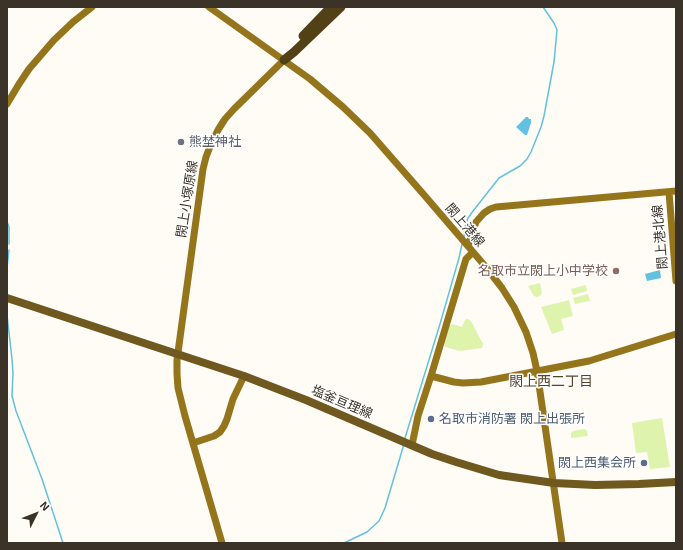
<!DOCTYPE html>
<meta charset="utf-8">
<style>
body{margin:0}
#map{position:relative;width:683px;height:550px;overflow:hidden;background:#fffbf5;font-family:"Exo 2",sans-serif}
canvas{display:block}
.frame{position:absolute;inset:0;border:8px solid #3b3328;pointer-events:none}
.north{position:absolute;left:16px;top:494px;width:40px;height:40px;-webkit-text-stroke:3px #fff;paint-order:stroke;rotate:48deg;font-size:11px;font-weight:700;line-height:16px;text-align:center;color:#3b3328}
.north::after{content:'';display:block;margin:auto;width:14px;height:18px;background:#3b3328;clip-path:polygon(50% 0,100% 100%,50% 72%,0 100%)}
</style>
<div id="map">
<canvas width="683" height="550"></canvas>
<div class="frame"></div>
<div class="north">N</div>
</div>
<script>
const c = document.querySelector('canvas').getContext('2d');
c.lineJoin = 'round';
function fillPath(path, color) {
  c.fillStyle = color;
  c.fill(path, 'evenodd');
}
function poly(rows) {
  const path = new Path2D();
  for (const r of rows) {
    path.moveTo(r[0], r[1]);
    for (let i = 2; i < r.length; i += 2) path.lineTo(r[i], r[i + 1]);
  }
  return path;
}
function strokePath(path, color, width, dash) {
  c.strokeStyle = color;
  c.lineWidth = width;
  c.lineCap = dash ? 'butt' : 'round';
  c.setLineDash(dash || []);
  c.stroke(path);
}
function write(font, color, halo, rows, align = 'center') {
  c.font = font + ' "Exo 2","Noto Sans JP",sans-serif';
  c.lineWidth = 3;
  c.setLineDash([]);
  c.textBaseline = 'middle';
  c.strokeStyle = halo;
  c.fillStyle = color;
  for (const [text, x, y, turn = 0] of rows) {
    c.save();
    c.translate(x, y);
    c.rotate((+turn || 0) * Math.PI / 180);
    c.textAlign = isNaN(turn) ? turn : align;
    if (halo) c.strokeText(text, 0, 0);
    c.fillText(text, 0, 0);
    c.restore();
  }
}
fillPath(poly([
 [540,283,542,293,540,296,537,297,534,296,528,286],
 [586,285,587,291,573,295,571,289],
 [588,294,590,301,575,304,573,298],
 [569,300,573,316,561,319,564,330,552,334,541,307],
 [467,319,468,319,471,321,483,344,482,348,460,351,445,347,444,344,449,326,452,324,462,327,465,320],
 [662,418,670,467,650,469,647,452,636,453,632,423],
 [585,429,587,431,588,436,571,438,571,433,573,431]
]), '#def4ad');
fillPath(poly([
 [526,117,528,117,529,119,531,119,531,123,527,135,525,135,516,127],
 [660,270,661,278,647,281,645,274]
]), '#62c1e0');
strokePath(poly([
 [7,222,9,227,9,244],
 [464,237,465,227,468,218,473,211,499,178,520,166,527,159,531,152,541,127,544,116,554,62,557,30,554,23,543,7],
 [7,268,9,250],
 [7,315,12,359,13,373,12,396,16,411,42,479,63,543],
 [405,438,440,324,459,258,462,244],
 [344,543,367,532,379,521,385,508,404,444]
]), '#62c1e0', 1.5);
strokePath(poly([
 [209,7,310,79,343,107,370,133,425,196,485,266,502,288,514,307,526,332,533,353,537,371,562,543],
 [7,104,19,84,29,69,54,40,73,22,92,7],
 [669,192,676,281],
 [468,246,476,222,484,213,490,209,496,207,676,191],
 [473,252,466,259,431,376,454,382,463,383,481,382,589,361,676,334],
 [193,443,214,436,220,432,224,426,227,419,233,399,244,376],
 [412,445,418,416,431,376],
 [222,543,185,416,178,388,177,374,177,360,179,345,203,169,206,157,211,144,218,130,225,119,234,109,284,60]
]), '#95751c', 7);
strokePath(poly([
 [7,298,244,376,306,400,432,454,456,462,499,475,554,483,595,485,639,484,676,482]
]), '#70591e', 8);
strokePath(poly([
 [303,36,331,7],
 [284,60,294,52,341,7]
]), '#524116', 9);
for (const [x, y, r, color] of [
 [181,142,4,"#6b7280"],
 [616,271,4,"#8d6e63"],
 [431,419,4,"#5c6f8a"],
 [644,463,4,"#5c6f8a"]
]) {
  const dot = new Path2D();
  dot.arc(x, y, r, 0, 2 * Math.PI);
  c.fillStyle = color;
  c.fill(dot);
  strokePath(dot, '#fff', 1.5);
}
write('13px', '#5b616d', '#fff', [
 ["熊埜神社",189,142]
], 'left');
write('13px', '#3b3328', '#fff', [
 ["閖上小塚原線",187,199,-81],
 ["閖上港線",465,225,49],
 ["閖上港北線",660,237,-95],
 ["塩釜亘理線",342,402,23]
]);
write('13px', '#785e54', '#fff', [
 ["名取市立閖上小中学校",608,271]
], 'right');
write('13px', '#4e5e75', '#fff', [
 ["名取市消防署 閖上出張所",439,419],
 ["閖上西集会所",636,463,"right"]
], 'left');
write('14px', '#55452c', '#fff', [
 ["閖上西二丁目",551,381]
]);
</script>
